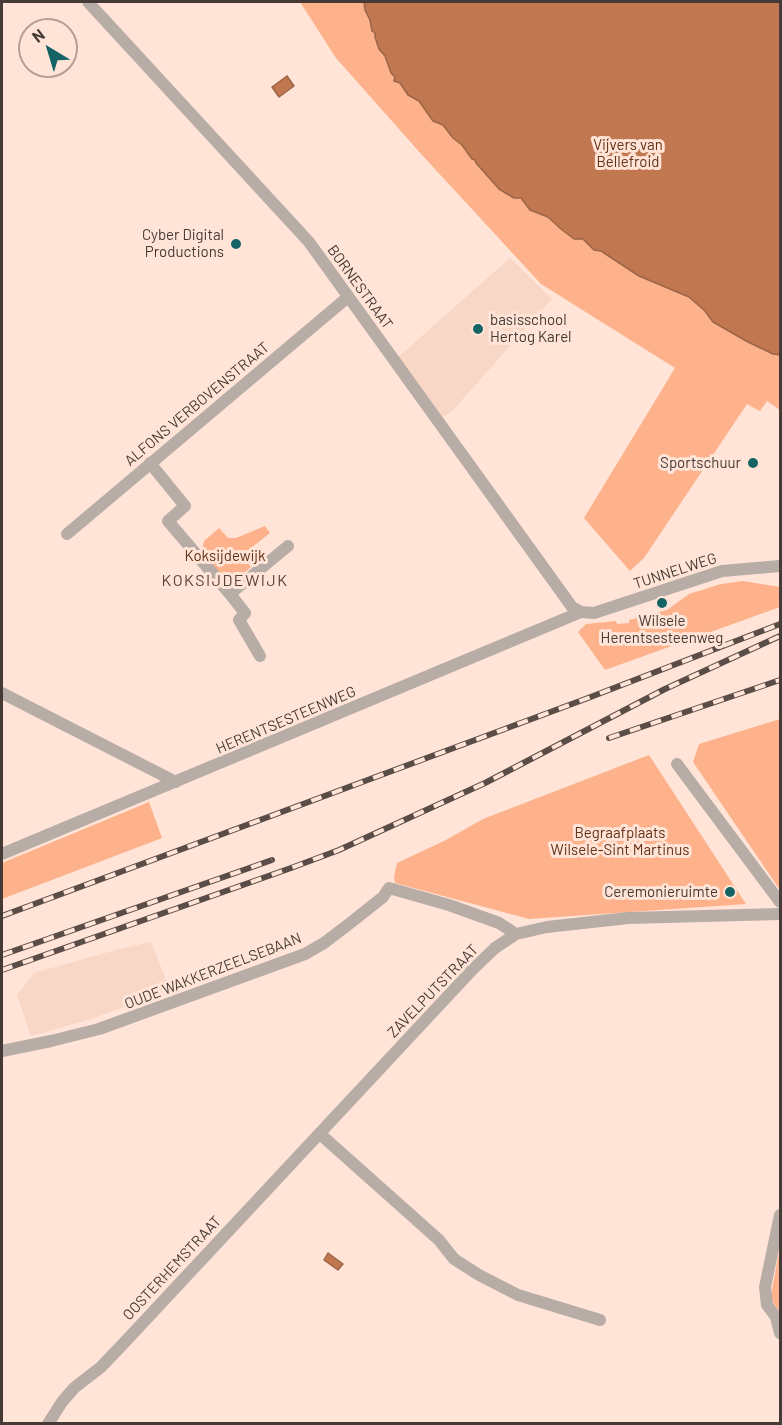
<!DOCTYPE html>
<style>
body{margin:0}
#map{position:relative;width:782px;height:1425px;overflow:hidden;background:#ffe4d7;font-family:Barlow,sans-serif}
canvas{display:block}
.frame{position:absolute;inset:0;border:3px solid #453a35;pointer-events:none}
.north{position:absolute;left:18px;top:18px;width:60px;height:60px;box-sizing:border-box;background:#ffe4d7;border:2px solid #b5a096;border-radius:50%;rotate:322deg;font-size:16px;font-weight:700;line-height:24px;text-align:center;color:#453a35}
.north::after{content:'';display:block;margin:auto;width:21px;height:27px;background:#146466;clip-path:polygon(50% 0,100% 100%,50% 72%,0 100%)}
</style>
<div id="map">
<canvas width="782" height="1425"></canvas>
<div class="frame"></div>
<div class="north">N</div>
</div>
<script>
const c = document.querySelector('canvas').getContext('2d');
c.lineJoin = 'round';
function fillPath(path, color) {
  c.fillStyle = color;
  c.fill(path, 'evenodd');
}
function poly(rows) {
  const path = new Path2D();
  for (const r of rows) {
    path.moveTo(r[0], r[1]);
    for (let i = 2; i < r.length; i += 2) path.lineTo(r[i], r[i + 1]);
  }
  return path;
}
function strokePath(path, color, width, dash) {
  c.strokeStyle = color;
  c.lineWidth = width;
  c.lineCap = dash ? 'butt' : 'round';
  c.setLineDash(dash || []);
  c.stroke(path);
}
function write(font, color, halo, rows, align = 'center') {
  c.font = font + ' Barlow,sans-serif';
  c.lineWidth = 6;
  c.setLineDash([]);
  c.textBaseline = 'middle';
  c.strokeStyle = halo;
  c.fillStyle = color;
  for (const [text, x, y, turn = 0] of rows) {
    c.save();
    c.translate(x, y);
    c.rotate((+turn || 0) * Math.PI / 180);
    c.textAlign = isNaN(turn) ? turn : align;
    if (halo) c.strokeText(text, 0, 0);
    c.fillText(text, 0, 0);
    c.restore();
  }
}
fillPath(poly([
 [510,258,552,299,453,410,443,417,397,358],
 [151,942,170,990,91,1019,31,1036,17,995,34,973,119,949]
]), '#f9d7c6');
fillPath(poly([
 [300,2,780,2,780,410,767,401,760,411,747,404,644,558,630,571,584,518,675,368,541,284,422,155,336,58],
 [265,526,270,533,242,555,251,567,233,583,228,576,222,579,205,559,203,545,204,541,219,528,228,538,236,538],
 [743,581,780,587,780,607,605,670,578,632,586,624,616,621,617,624,629,623,629,620,667,610,689,594,721,584],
 [780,719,780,890,693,762,699,744],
 [649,755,746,904,529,919,395,883,394,877,397,863,446,840,483,819],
 [149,802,162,838,2,899,2,863],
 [780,1247,780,1312,772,1301,771,1295]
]), '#fdb28c');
const water = poly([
 [364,2,780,2,780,355,773,354,748,342,713,322,705,311,689,297,639,276,601,251,594,250,583,239,574,239,561,229,548,217,530,210,521,198,514,198,499,189,476,163,475,160,472,159,462,145,453,138,443,125,433,121,419,101,408,95,400,83,394,81,395,77,391,73,385,56,379,49,375,37,375,33,372,31,370,20,365,10,364,2],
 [287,76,294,86,279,97,272,87,287,76],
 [328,1253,343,1264,338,1270,324,1260,328,1253]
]);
fillPath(water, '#c1774f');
strokePath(water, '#9c6547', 1.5);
strokePath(poly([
 [88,2,309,242,572,607,581,612,594,613,722,571,780,566],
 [150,463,185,506,168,521,230,594],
 [67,534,348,297],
 [260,656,239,620,245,613,230,594,288,546],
 [2,693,176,782],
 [677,764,780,902],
 [2,854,581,612],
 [2,1051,51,1041,99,1029,305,954,324,943,349,924,383,897,389,888,449,905,499,923,516,934],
 [320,1134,439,1240,454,1259,479,1275,518,1295,600,1320],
 [780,1215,765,1287,767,1305,776,1317,780,1333],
 [48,1424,62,1402,74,1388,101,1367,123,1344,473,969,495,948,516,934,547,927,628,918,780,914]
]), '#b8aca6', 12);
const rail = poly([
 [609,738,780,680],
 [2,916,588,698,780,624],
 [2,955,272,860],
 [2,970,291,868,339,850,485,783,665,689,780,636]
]);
strokePath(rail, '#5a4d47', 6);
strokePath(rail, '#ffe4d7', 4, [11]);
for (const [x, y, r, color] of [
 [236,244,6,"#146466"],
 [478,329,6,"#146466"],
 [753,463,6,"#146466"],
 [662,603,6,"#146466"],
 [730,892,6,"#146466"]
]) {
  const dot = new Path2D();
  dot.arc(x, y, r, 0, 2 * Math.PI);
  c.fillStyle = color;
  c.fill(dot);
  strokePath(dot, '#ffe4d7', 2);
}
write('15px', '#643215', '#ffe4d7', [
 ["Vijvers van",628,145],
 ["Bellefroid",628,162],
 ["Koksijdewijk",225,556],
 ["Begraafplaats",620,833],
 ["Wilsele-Sint Martinus",620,850]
]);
write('15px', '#453a35', '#ffe4d7', [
 ["Cyber Digital",224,235],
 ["Productions",224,252],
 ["basisschool",490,320,"left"],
 ["Hertog Karel",490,337,"left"],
 ["Sportschuur",741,463],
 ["Wilsele",662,621,"center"],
 ["Herentsesteenweg",662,638,"center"],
 ["Ceremonieruimte",718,892]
], 'right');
write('15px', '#453a35', '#ffe4d7', [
 ["BORNESTRAAT",360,287,54],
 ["ALFONS VERBOVENSTRAAT",197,404,-40],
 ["TUNNELWEG",675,571,-18],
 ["HERENTSESTEENWEG",286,720,-23],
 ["OUDE WAKKERZEELSEBAAN",213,971,-21],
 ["ZAVELPUTSTRAAT",433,991,-46],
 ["OOSTERHEMSTRAAT",172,1268,-47]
]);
c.letterSpacing = '1.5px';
write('16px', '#574237', '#ffe4d7', [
 ["KOKSIJDEWIJK",225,581]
]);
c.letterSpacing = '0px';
</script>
